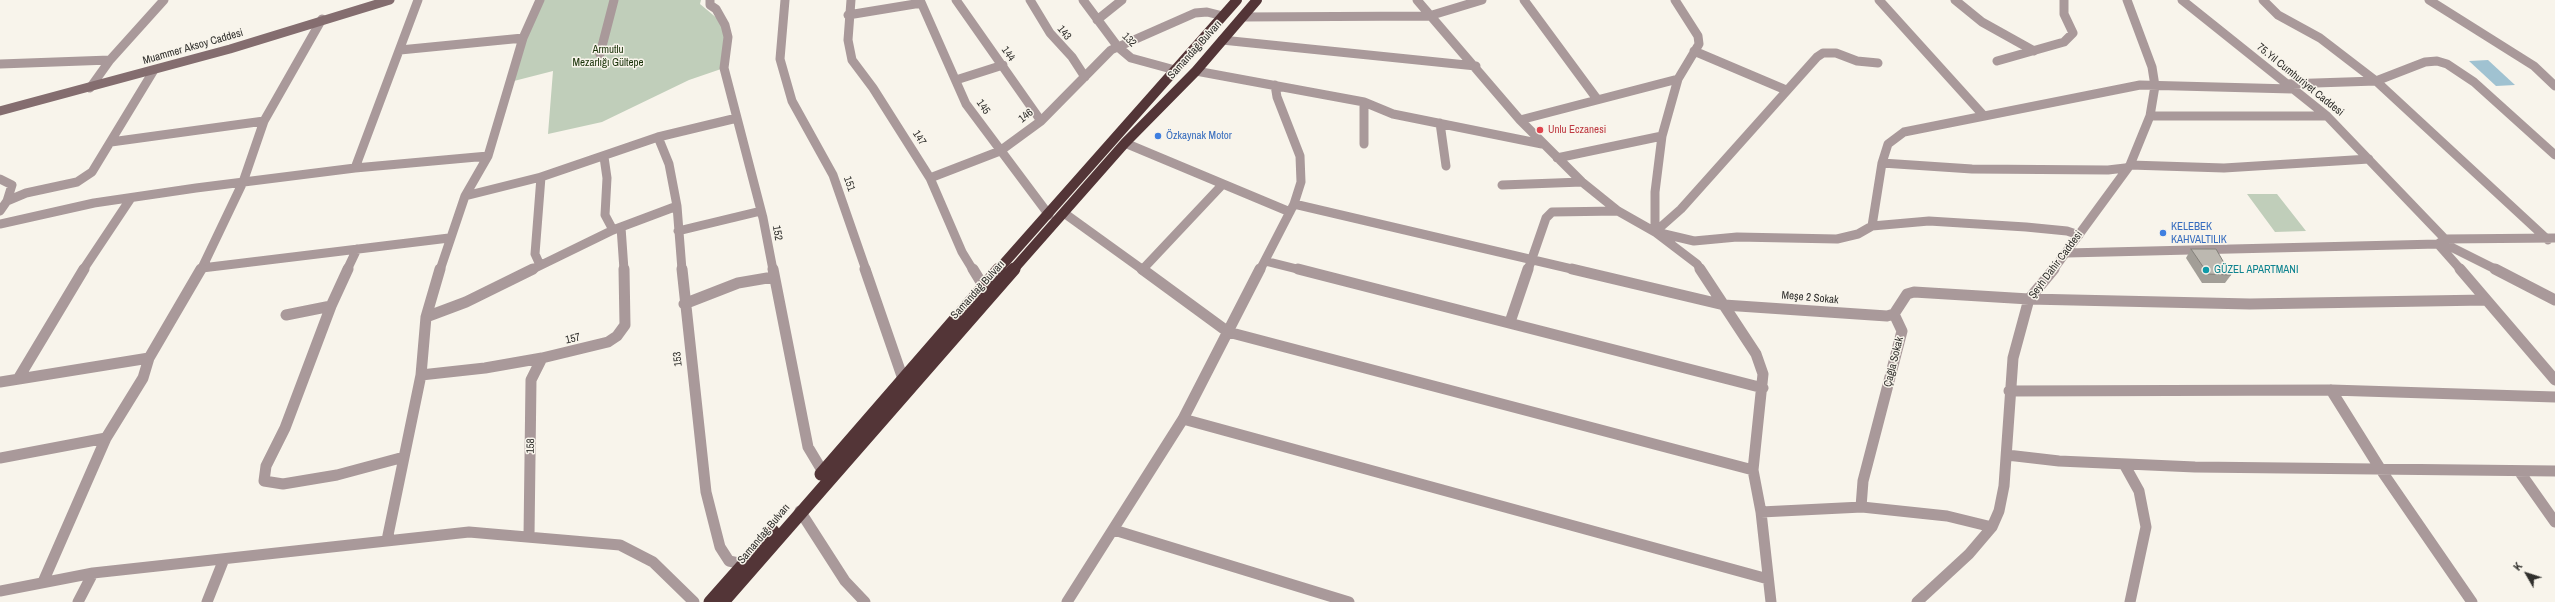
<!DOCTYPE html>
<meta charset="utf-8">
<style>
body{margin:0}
#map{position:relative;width:2555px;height:602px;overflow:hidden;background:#f8f4eb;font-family:"Archivo Narrow",sans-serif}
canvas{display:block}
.north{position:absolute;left:2507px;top:554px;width:40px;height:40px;-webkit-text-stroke:3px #f8f4eb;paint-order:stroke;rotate:309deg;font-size:11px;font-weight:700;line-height:16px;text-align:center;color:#302f2c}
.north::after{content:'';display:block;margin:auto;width:14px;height:18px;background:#302f2c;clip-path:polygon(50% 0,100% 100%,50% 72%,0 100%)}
</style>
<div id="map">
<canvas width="2555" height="602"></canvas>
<div class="north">K</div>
</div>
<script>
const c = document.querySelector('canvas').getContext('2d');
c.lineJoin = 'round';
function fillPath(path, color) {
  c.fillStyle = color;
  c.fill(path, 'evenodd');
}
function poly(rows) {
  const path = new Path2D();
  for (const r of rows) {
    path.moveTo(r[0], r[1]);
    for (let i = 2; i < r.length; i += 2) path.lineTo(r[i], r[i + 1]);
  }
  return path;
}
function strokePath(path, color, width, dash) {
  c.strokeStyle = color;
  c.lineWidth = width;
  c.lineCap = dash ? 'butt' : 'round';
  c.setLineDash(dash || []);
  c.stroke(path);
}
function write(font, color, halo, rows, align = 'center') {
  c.font = font + ' "Archivo Narrow",sans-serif';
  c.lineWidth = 3;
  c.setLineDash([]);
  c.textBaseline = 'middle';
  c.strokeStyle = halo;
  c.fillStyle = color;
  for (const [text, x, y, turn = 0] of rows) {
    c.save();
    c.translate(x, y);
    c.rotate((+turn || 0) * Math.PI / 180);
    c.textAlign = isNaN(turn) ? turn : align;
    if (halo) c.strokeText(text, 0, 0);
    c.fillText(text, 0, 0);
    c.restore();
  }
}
fillPath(poly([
 [540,0,701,0,700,4,725,25,724,68,689,80,602,122,548,134,553,71,510,82],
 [2247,194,2277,194,2306,231,2275,232]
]), '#c0ceba');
fillPath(poly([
 [2488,60,2515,85,2496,86,2469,61]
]), '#a0c2d1');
strokePath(poly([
 [710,0,710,5,716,9,725,25,728,37,724,68,763,218,773,270],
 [785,0,780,59,792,101,833,175,866,270],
 [851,0,848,40,852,60,873,88,930,178,962,252,973,270],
 [920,0,966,104,1049,215],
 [956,0,1041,121],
 [1030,0,1050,33,1072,57,1085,77],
 [1083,0,1118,47,1131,58,1175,70],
 [1417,0,1520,120,1582,182,1618,211,1655,232,1697,264,1701,270],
 [1524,0,1597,99],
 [1879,0,1984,116],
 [1955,0,1982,22,2034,51],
 [2182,0,2327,116,2445,239],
 [2263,0,2278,15,2320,38,2376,81,2548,240],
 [2429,0,2534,66,2555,86],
 [848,15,921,3],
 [1242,17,1429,16,1482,0],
 [1097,20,1122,0],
 [1222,40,1476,66],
 [400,50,523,38],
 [1694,51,1786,90],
 [600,54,614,0],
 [1997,61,2064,42,2073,33,2064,14,2064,0],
 [0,64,110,60],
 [1196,71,1364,102,1393,114,1542,144],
 [956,80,1003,65],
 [2285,84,2376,81,2425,62,2437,61,2447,64,2474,82,2555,155],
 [90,88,110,60,164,0],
 [1364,102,1364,144],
 [2150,116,2327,116],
 [1520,120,1678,79],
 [1440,123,1446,166],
 [658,137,669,164,677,206,682,270],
 [111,142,264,121],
 [1125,143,1290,212],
 [604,157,607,178,605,215,613,230],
 [1557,158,1662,136],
 [1882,163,1972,169,2108,170,2125,168],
 [2130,165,2224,168,2369,159],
 [355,168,418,0],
 [930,178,1000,151,1041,121,1111,50,1195,13,1207,12,1223,16],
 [0,179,12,185,7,201],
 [1502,185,1582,182],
 [465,196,541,177,658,137,737,118],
 [1294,204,1576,270],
 [0,211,7,201,26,193,77,182,92,172,154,70],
 [1064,213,1143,270],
 [0,224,94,203,196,188,355,168,488,156],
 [1872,226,1882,163,1888,144,1904,132,2140,85,2292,89],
 [621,227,624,270],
 [678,231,761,211],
 [1655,232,1681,209,1817,57,1823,53,1836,53,1857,61,1878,63],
 [1655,232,1655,192,1662,136,1678,79,1699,44,1698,36,1675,0],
 [1660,233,1694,241,1737,237,1837,239,1858,234,1872,226,1929,221,2026,227,2067,231,2079,235],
 [2441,242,2497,270],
 [2438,244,2461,270],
 [2067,253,2438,244,2445,239,2555,238],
 [1265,261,1301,270],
 [540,265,535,254,541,177],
 [202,268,449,238],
 [83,270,131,198],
 [201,270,243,182,264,121,322,19],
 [347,270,357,249],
 [440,270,465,196,488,156,523,38,540,0],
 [531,270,613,230,677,206],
 [1142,270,1222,185],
 [1260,270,1294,204,1301,182,1300,156,1277,97,1275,85],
 [1528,270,1546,218,1552,212,1618,211],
 [2053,270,2130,165,2150,116,2155,86,2152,67,2127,0]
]), '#a9999a', 9);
strokePath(poly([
 [682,269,706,492,720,547,729,561,743,564],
 [773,269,808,447,823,472],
 [865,269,903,379],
 [973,269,984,287],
 [1142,269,1228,332,1753,470],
 [1298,269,1763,388],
 [1572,269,1724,305,1887,316,1894,314,1907,294,1914,292,2029,299,2250,304,2485,300],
 [1700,269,1756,354,1763,374,1753,470,1761,512,1771,602],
 [2460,269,2555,380],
 [2495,269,2555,300],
 [684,304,738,283,773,277],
 [331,306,285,428,266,466,264,481,283,484,337,475,404,457],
 [286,315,331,306,348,269],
 [426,317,466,302,533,269],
 [1510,322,1528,269],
 [421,375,485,368,542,358,608,342,617,336,625,325,624,269],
 [18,379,84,269],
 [0,382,149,358],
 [2331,390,2381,470,2472,602],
 [2009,391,2331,390,2555,397],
 [1183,419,1768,579],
 [2007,455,2059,461,2195,467,2555,471],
 [0,458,106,438],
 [2124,464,2139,491,2146,527,2130,602],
 [2519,471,2555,522],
 [1861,507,1863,481,1902,331,1894,314],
 [800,511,845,581,865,602],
 [1761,512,1862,507,1947,516,1992,527],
 [1114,530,1349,602],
 [529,536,531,380,542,358],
 [387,540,421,375,426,317,440,269],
 [43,582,106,438,143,378,149,358,201,269],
 [0,591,93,573,469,532,620,545,653,562,694,602],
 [78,602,93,573],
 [207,602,224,559],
 [1067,602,1183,419,1260,269],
 [1917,602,1969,554,1992,527,1999,511,2004,486,2013,358,2029,299,2054,269]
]), '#a9999a', 11);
strokePath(poly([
 [0,111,230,49,390,0]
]), '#846d6f', 9);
strokePath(poly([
 [998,270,1237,0],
 [1013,270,1125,143,1196,71,1257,0]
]), '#533537', 10);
strokePath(poly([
 [821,474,999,269],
 [710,602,773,531],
 [723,602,1014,269]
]), '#533537', 13);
fillPath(poly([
 [2191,249,2231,275,2225,283,2202,283,2186,258]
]), '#a29e97');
const building = poly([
 [2191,249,2216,249,2231,275,2208,274,2191,249]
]);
fillPath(building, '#bcb8b0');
strokePath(building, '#84817b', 1);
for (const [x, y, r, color] of [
 [1540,130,4,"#e0444e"],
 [1158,136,4,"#3f7fe0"],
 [2163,233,4,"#3f7fe0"],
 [2206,270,4,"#0f9aa8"]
]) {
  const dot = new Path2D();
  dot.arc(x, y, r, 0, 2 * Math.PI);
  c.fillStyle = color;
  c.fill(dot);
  strokePath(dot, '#f8f4eb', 1.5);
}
write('11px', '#302f2c', '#f8f4eb', [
 ["143",1064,33,51],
 ["132",1129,40,46],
 ["Muammer Aksoy Caddesi",193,47,-16],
 ["Samandağ Bulvarı",1195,50,-48],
 ["144",1008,54,55],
 ["75.Yıl Cumhuriyet Caddesi",2300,80,39],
 ["145",983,107,55],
 ["146",1026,116,-38],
 ["147",919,138,57],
 ["151",849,184,71],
 ["152",777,233,80],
 ["Şeyh Dahir Caddesi",2056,265,-53],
 ["Samandağ Bulvarı",978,290,-48],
 ["Meşe 2 Sokak",1810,298,5],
 ["157",573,339,-13],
 ["153",678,359,-97],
 ["Çağla Sokak",1894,362,-76],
 ["158",531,446,-89],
 ["Samandağ Bulvarı",764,534,-50]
]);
write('11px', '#1a3309', '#f8f4eb', [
 ["Armutlu",608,50],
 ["Mezarlığı Gültepe",608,63]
]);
write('11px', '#be3a42', '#f8f4eb', [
 ["Unlu Eczanesi",1548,130]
], 'left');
write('11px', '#366cbe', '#f8f4eb', [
 ["Özkaynak Motor",1166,136],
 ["KELEBEK",2171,227],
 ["KAHVALTILIK",2171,240]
], 'left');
write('11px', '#0d838f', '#f8f4eb', [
 ["GÜZEL APARTMANI",2214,270]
], 'left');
</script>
